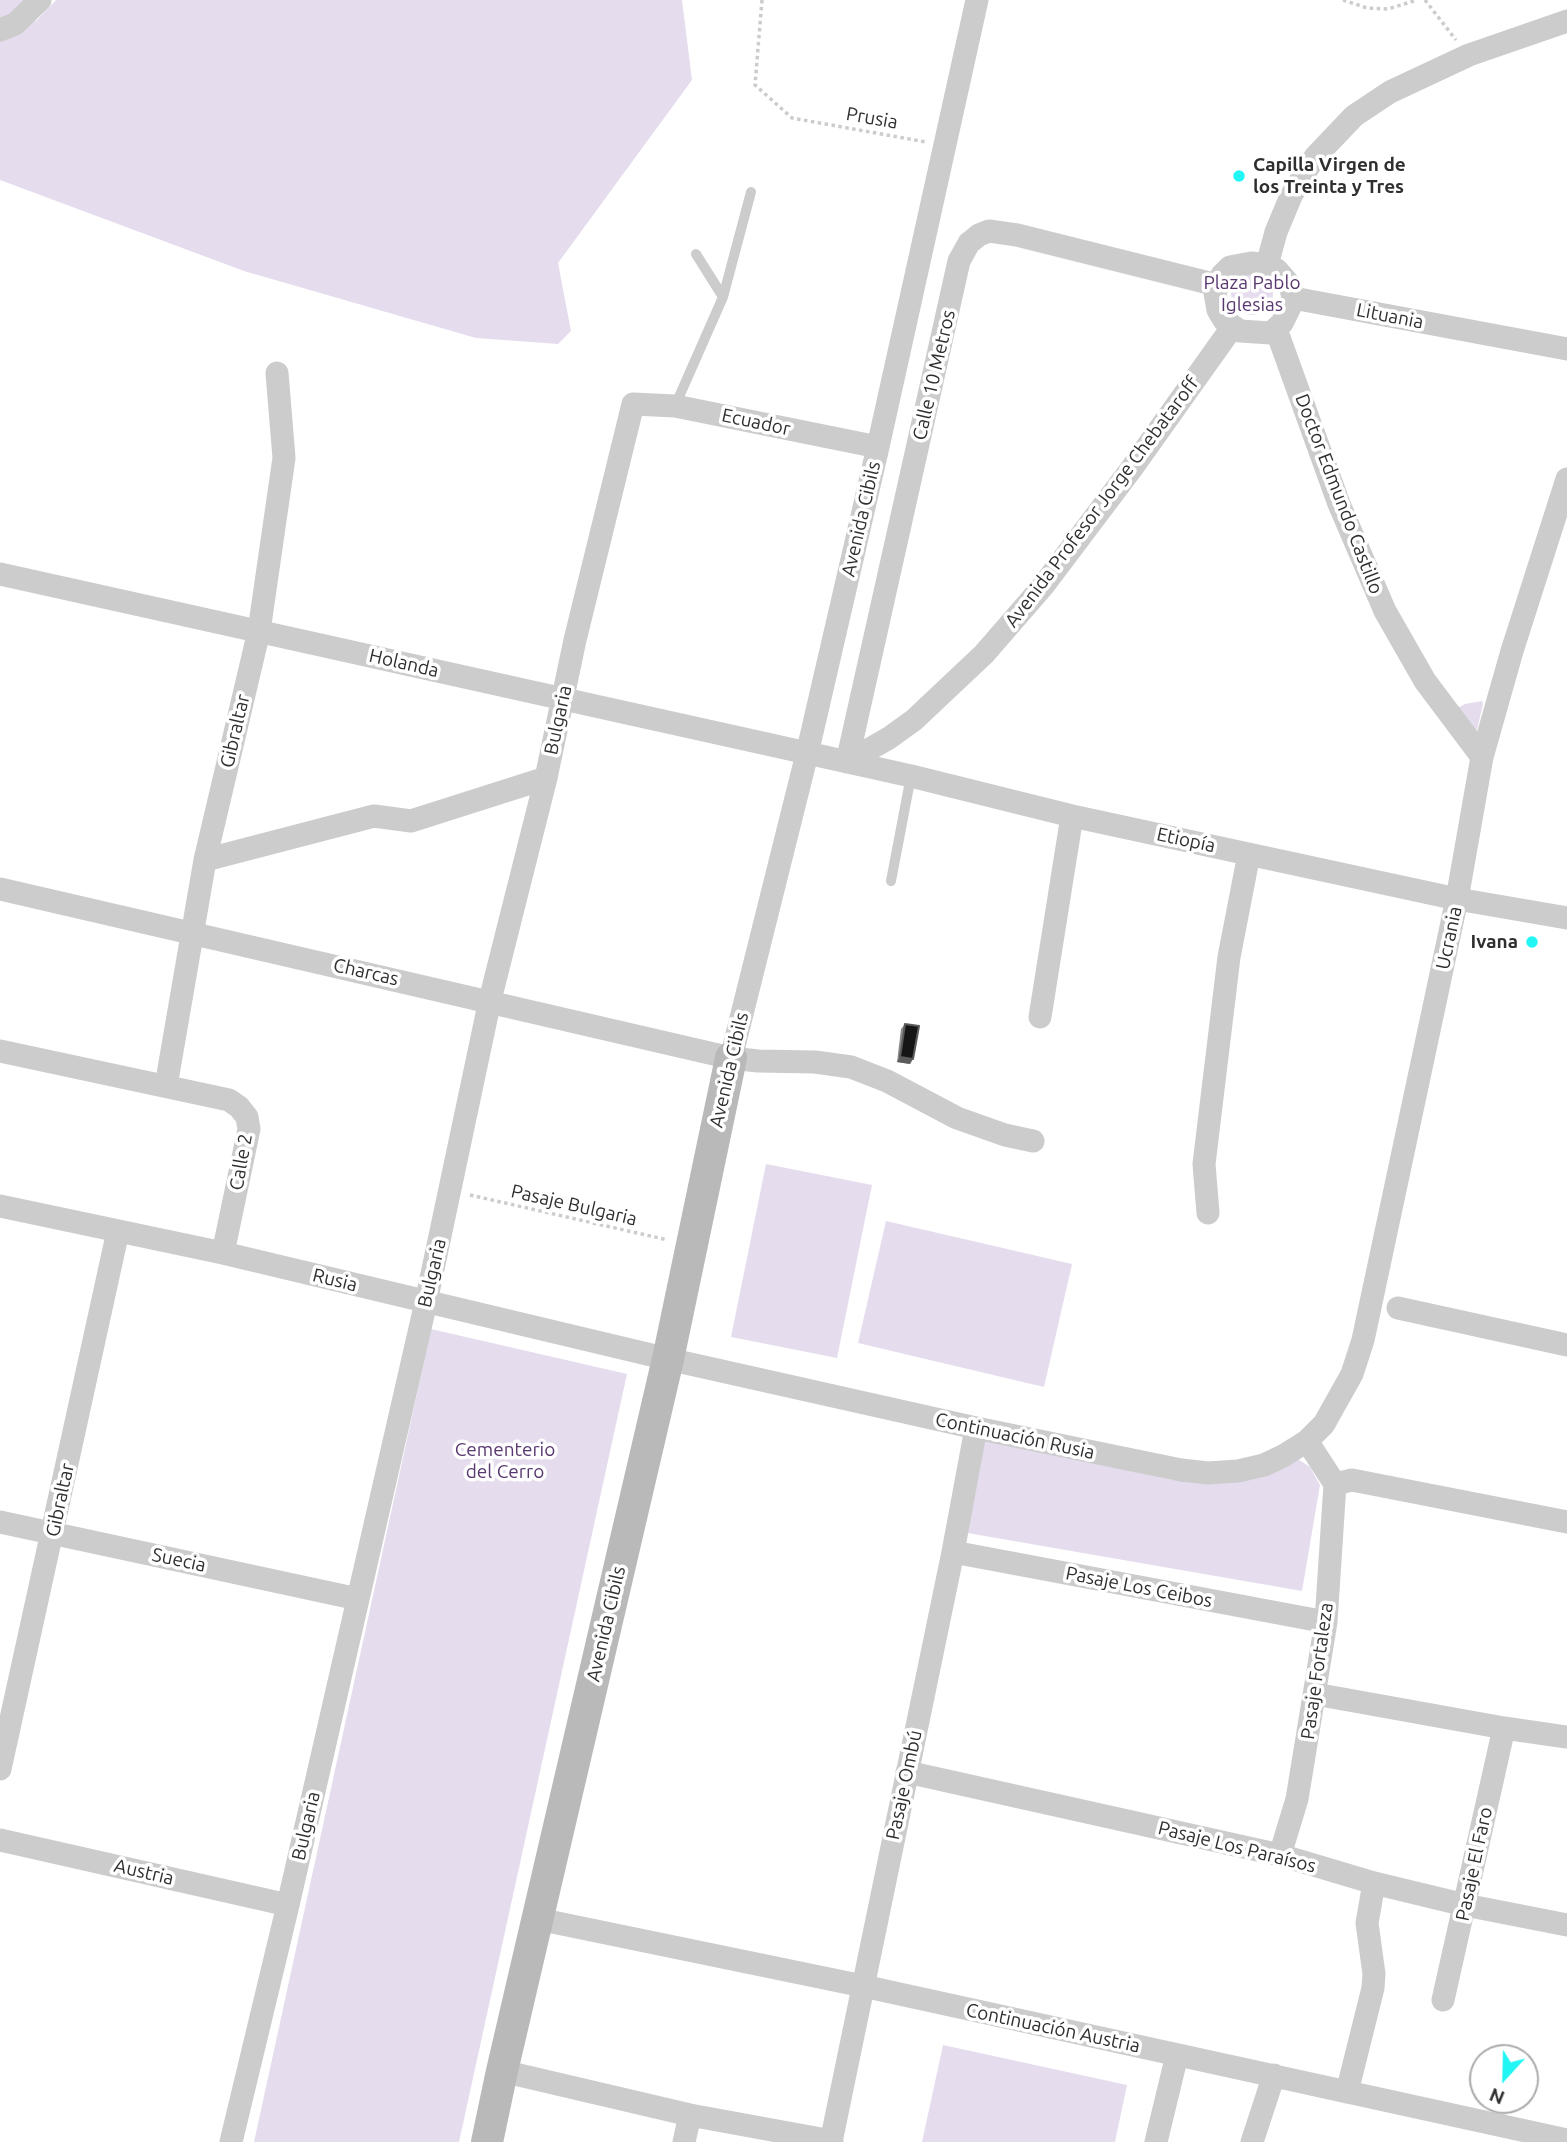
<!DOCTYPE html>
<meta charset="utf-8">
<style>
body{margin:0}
#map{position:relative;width:1567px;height:2142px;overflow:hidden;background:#fff;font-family:Ubuntu,sans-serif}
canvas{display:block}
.north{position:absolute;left:1469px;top:2044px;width:70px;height:70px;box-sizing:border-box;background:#fff;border:2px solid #acacac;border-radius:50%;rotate:202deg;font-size:19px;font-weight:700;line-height:28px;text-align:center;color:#2f2f2f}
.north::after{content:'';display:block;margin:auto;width:24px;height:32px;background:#21f6f4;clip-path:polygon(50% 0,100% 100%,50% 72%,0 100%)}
</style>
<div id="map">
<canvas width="1567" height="2142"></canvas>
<div class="north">N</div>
</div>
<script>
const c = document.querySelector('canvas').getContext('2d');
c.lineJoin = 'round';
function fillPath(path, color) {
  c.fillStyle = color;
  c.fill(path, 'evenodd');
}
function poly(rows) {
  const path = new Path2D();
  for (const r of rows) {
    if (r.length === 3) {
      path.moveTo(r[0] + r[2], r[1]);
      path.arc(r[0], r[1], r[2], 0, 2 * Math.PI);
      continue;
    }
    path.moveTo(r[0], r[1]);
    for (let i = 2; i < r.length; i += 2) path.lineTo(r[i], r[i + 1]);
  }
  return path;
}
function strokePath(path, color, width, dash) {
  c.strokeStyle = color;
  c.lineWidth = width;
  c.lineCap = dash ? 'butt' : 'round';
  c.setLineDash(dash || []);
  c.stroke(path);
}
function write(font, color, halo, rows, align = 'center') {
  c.font = font + ' Ubuntu,sans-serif';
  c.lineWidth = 7;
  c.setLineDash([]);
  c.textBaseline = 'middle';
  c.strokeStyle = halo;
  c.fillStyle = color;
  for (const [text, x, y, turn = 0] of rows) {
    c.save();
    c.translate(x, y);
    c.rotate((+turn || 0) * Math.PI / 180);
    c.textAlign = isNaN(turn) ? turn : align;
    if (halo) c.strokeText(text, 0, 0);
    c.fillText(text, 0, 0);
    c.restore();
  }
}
fillPath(poly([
 [0,0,31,0,0,22],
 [56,0,682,0,692,80,558,263,571,331,558,344,476,338,244,271,0,180,0,40,37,20],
 [1252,294,21],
 [1482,701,1483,704,1477,730,1473,733,1455,709,1465,704],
 [766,1164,872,1185,837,1358,731,1337],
 [886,1221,1072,1264,1044,1387,858,1343],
 [431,1329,627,1374,459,2142,254,2142],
 [974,1436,1172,1480,1292,1455,1310,1467,1320,1485,1302,1591,956,1531],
 [943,2045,1127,2085,1115,2142,922,2142]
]), '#e5dcee');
strokePath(poly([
 [762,0,755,85,792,118,926,142],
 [1343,0,1367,8,1388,9,1417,0],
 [1425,0,1456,40],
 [470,1195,668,1240]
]), '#ccc', 3.5, [3.5, 3.5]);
strokePath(poly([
 [696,254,723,297],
 [675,406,723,297,751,192],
 [891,881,911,776]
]), '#ccc', 10);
strokePath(poly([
 [0,30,15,24,40,0],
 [1251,263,1267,265,1277,270,1290,285,1293,298,1289,309,1282,323,1271,333,1240,331,1224,320,1218,310,1215,293,1222,275,1230,267,1251,263],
 [1267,265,1276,232,1291,196,1304,174,1315,157,1354,116,1390,92,1469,55,1567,21],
 [1293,298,1567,349],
 [1276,329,1339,504,1385,611,1425,681,1482,757],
 [0,574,911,776,1072,816,1457,899,1567,918],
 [847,762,959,261,969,243,979,235,989,231,1017,235,1217,285],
 [847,762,889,738,914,720,984,654,1043,586,1132,468,1233,326],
 [205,860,374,816,411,821,546,778],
 [0,889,731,1058,758,1061,815,1062,851,1067,887,1081,957,1118,1005,1135,1033,1141],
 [1040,1017,1072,816],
 [0,1051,229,1100,239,1107,247,1117,249,1129,223,1253],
 [731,1058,807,754,878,447,977,0],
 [166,1086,205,860,259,631,284,458,277,373],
 [0,1206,223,1253,668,1359,976,1428,1181,1470,1208,1473,1238,1471,1264,1465,1283,1456,1307,1441,1324,1424,1352,1374,1363,1340,1457,899,1482,757,1512,651,1567,479],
 [1208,1213,1204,1164,1229,957,1249,854],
 [1398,1308,1567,1345],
 [1307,1441,1335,1484],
 [1335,1484,1352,1480,1567,1522],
 [0,1522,358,1599],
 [953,1552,1326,1622],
 [1315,1694,1504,1728,1567,1737],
 [0,1769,118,1231],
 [907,1772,1280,1855,1374,1883,1465,1905,1567,1925],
 [0,1840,288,1905],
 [1280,1855,1297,1799,1326,1622,1335,1484],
 [538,1919,863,1986,1567,2140],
 [1443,2000,1504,1728],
 [502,2071,690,2115,832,2141],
 [1347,2092,1373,1988,1374,1974,1367,1923,1374,1883],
 [231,2142,288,1905,426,1302,490,1000,546,778,575,640,633,404,675,406,878,447],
 [684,2142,690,2115],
 [831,2142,953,1552,976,1428],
 [1156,2142,1177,2055],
 [1252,2142,1274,2075]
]), '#ccc', 23);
strokePath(poly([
 [487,2142,502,2071,668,1359,731,1058]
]), '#b9b9b9', 32);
fillPath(poly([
 [905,1024,910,1064,897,1062,901,1029]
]), '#8a8a8a');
fillPath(poly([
 [900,1057,913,1059,910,1064,897,1062]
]), '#5c5c5c');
const building = poly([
 [905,1024,919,1026,913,1059,900,1057,905,1024]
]);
fillPath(building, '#161616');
strokePath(building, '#5c5c5c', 2);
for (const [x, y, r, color] of [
 [1239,176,7,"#21f6f4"],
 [1532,942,7,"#21f6f4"]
]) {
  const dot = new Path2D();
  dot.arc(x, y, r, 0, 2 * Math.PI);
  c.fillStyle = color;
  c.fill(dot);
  strokePath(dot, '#fff', 2.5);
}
write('19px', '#2f2f2f', '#fff', [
 ["Prusia",872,118,10],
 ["Lituania",1390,316,11],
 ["Calle 10 Metros",934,375,-77],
 ["Ecuador",756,422,12],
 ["Doctor Edmundo Castillo",1339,494,69],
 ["Avenida Profesor Jorge Chebataroff",1102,502,-53],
 ["Avenida Cibils",861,519,-77],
 ["Holanda",404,663,13],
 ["Bulgaria",558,720,-78],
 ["Gibraltar",235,731,-77],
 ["Etiopía",1186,840,12],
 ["Ucrania",1449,938,-78],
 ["Charcas",366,972,13],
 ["Avenida Cibils",729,1070,-77],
 ["Calle 2",241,1162,-80],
 ["Pasaje Bulgaria",574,1205,13],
 ["Bulgaria",432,1273,-77],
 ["Rusia",335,1280,14],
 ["Continuación Rusia",1015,1436,12],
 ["Gibraltar",60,1500,-78],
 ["Suecia",179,1560,12],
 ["Pasaje Los Ceibos",1139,1587,11],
 ["Avenida Cibils",606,1624,-77],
 ["Pasaje Fortaleza",1317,1671,-82],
 ["Pasaje Ombú",904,1785,-78],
 ["Bulgaria",306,1826,-77],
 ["Pasaje Los Paraísos",1237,1847,14],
 ["Pasaje El Faro",1474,1864,-78],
 ["Austria",144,1872,13],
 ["Continuación Austria",1053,2028,12]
]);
write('bold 19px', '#2f2f2f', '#fff', [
 ["Capilla Virgen de",1253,165],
 ["los Treinta y Tres",1253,187],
 ["Ivana",1518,942,"right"]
], 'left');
write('19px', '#593870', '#fff', [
 ["Plaza Pablo",1252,283],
 ["Iglesias",1252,305],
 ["Cementerio",505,1450],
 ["del Cerro",505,1472]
]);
</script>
